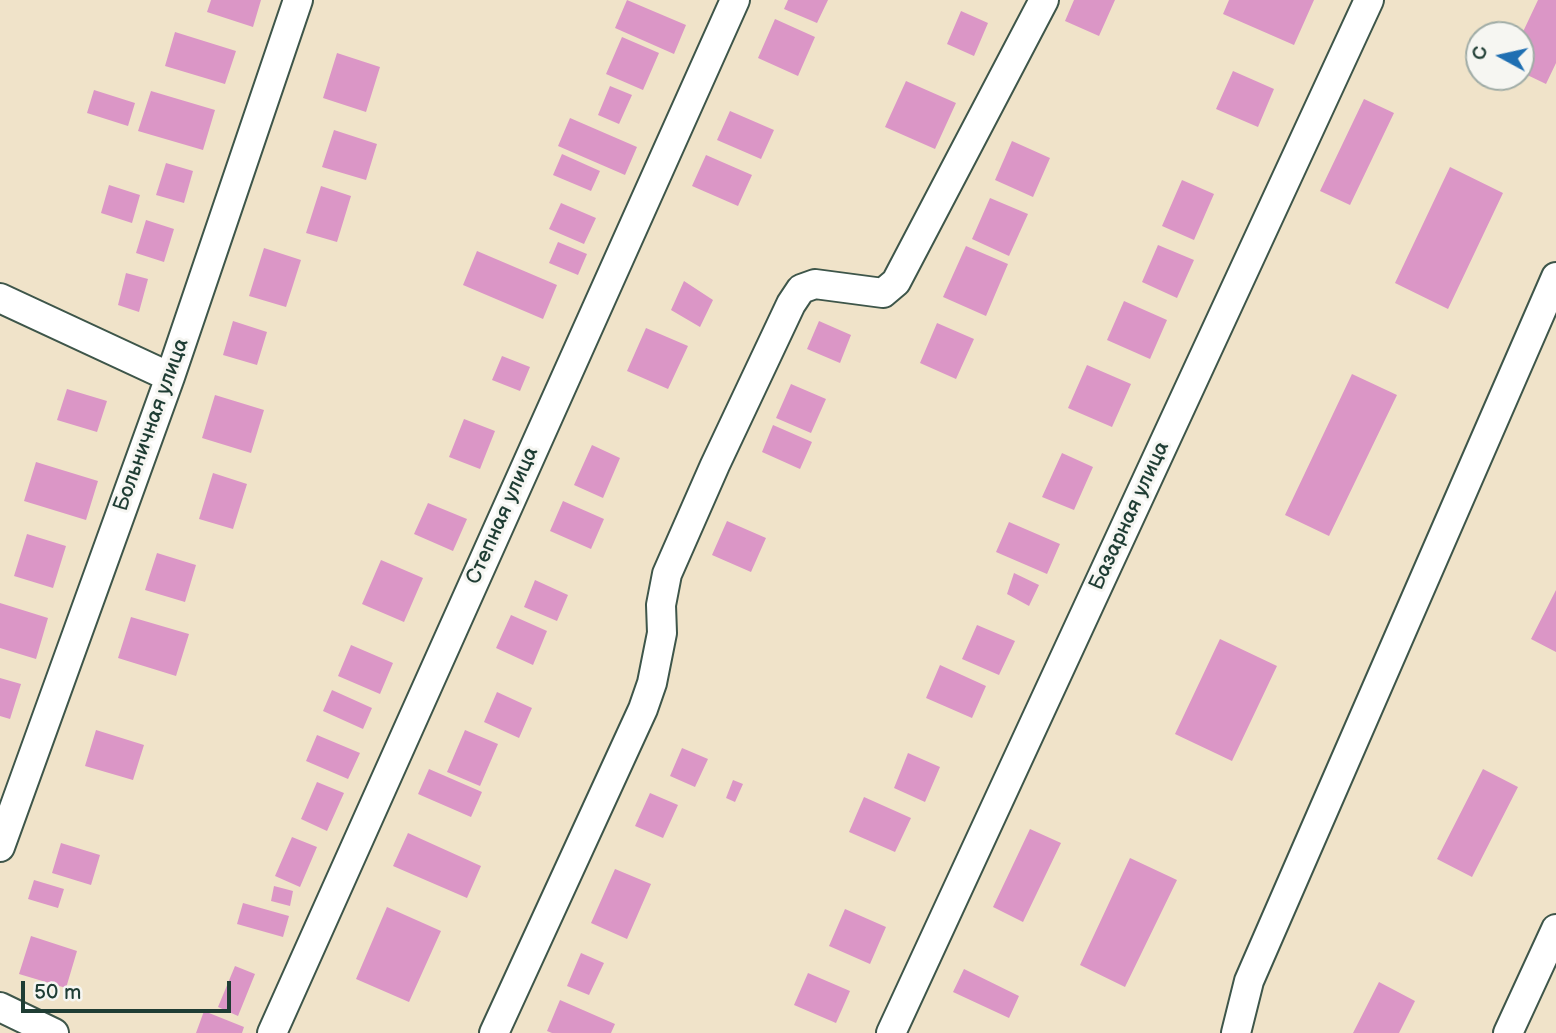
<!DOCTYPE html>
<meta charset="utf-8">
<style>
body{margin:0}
#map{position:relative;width:1556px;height:1033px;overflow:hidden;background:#f0e3c9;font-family:"Balsamiq Sans",sans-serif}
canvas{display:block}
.north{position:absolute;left:1465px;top:21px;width:70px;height:70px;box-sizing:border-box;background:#f6f6f2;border:2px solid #a0aca6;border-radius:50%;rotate:278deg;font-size:19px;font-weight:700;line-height:28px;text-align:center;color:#1f3d34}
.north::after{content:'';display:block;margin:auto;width:24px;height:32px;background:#1f6fb2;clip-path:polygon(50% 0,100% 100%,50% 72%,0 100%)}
.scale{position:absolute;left:21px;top:981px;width:210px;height:32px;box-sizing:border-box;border:4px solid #1f3d34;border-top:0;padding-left:9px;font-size:21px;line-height:24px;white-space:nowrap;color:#1f3d34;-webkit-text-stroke:5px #f6f6f2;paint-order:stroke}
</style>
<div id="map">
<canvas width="1556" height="1033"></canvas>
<div class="north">С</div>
<div class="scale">50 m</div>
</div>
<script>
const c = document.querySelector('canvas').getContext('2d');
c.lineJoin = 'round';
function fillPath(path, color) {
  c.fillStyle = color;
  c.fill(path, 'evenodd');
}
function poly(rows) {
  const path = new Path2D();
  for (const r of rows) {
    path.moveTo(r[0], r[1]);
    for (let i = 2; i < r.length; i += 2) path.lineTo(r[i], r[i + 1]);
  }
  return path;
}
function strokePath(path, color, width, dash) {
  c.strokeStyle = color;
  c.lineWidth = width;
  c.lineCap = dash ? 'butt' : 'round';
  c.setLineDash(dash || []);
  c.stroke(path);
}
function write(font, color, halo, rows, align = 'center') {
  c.font = font + ' "Balsamiq Sans",sans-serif';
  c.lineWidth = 6;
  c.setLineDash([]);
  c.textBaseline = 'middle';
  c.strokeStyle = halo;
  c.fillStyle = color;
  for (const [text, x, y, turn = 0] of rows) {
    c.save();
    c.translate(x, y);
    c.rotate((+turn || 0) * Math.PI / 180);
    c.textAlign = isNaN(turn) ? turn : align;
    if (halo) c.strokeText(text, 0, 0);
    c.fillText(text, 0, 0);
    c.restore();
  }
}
fillPath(poly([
 [211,0,261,0,253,27,207,12],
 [627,0,686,25,674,54,615,28],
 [788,0,828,0,817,23,784,9],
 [1074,0,1115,0,1099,36,1065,21],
 [1229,0,1314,0,1294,45,1223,14],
 [1538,0,1556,0,1556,63,1546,84,1521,72,1521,36],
 [961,11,988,23,974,56,947,44],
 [775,19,815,37,798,76,758,58],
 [175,32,236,51,225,84,165,66],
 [622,37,659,53,643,90,606,74],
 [337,53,380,67,366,112,323,98],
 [1233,71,1274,89,1258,127,1216,109],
 [906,81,956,103,935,149,885,127],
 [610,86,632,95,619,124,598,115],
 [94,90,135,103,128,126,87,113],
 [151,91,215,110,203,150,138,131],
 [1364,99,1394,113,1350,205,1320,191],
 [730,111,774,130,761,159,717,140],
 [570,118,637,147,625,175,558,146],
 [334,130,377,144,366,180,322,167],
 [1012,141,1050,158,1033,197,995,180],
 [562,154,600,171,591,191,553,175],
 [706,155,752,175,738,206,692,186],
 [166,163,193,171,184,203,156,195],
 [1450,167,1503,193,1448,309,1395,283],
 [1182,180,1214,194,1194,240,1162,226],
 [109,185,140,195,132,223,101,213],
 [321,186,351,196,337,242,306,233],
 [990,198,1028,214,1009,256,972,239],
 [561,203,596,218,584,244,549,229],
 [146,220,174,229,164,262,136,253],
 [558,242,587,254,578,275,549,263],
 [1158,245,1194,260,1177,298,1142,282],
 [966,246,1008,264,986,316,943,297],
 [264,248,301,260,286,307,249,296],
 [477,251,557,285,543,319,463,285],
 [126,273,148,279,139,312,118,305],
 [684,281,713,300,700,327,671,310],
 [1124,301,1167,320,1150,359,1107,340],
 [233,321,267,332,257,365,223,355],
 [819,321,851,335,840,363,807,349],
 [937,323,974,339,956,379,920,363],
 [646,328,688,346,668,389,627,371],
 [502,356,530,367,520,391,492,380],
 [1087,365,1131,384,1112,427,1068,408],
 [1352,374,1397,395,1329,536,1285,515],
 [791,384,826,399,811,433,776,418],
 [67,389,107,401,97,432,57,420],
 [215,395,264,410,251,453,202,438],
 [464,419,495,431,480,469,449,457],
 [773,425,812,442,800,469,762,452],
 [592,445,620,458,603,498,574,485],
 [1062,453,1093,467,1074,510,1042,497],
 [36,462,98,481,86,520,24,501],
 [213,473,247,484,233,529,199,519],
 [563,501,604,519,591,549,550,531],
 [428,503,467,519,453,551,414,534],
 [727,521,766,538,751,572,712,555],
 [1009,522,1060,544,1047,574,996,552],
 [27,534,66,546,53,588,14,576],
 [157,553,196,565,185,602,145,590],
 [381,560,423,578,404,622,362,604],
 [1014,573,1039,585,1029,606,1007,594],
 [535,580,568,595,557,621,524,607],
 [1556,590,1556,652,1531,639],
 [0,603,48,618,36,659,0,648],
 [511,615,547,631,533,665,496,648],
 [131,617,189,634,176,676,118,658],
 [977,625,1015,641,999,675,962,659],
 [1220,639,1277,666,1232,761,1175,734],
 [351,645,393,663,380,694,338,676],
 [940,665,986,686,972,718,926,698],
 [0,678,21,684,10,719,0,716],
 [332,690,372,708,363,729,323,711],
 [497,692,532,708,519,738,484,722],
 [96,730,144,745,133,780,85,766],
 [465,730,498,744,480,786,447,772],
 [317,735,360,753,348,779,306,761],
 [682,748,708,759,695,787,670,776],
 [908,753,940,767,925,802,894,788],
 [429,769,482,792,471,817,418,794],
 [1483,769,1518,787,1472,877,1437,859],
 [733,780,743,784,735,802,726,798],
 [317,782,344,793,327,831,301,819],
 [650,793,678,805,663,838,635,826],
 [864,797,911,818,895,852,849,832],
 [1030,829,1061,843,1023,922,993,907],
 [408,833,481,866,467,898,393,866],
 [292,837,317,847,300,887,275,876],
 [61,843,100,855,91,885,52,873],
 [1130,858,1177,880,1125,987,1080,965],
 [615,869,651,884,627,939,591,923],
 [34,880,64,889,58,908,28,899],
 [274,886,293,891,290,906,271,901],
 [243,903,289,916,283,937,237,924],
 [387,907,441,931,409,1002,356,979],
 [845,909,886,927,870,964,829,946],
 [31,936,77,951,66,988,19,974],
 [581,953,604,963,589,995,567,986],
 [235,966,255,974,238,1016,218,1007],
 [964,969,1019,996,1009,1018,953,992],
 [808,973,850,991,836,1023,794,1005],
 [1379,982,1415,1001,1399,1033,1353,1033],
 [560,1000,615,1024,611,1033,552,1033,547,1031],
 [204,1011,244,1027,242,1033,196,1033]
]), '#db96c6');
const minor = poly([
 [0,298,170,377],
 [0,847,170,377,298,0],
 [0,1007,54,1033],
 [272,1033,735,0],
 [494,1033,643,709,652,683,662,633,661,605,667,574,715,465,791,304,801,289,815,284,883,293,896,282,1044,0],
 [891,1033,1369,0],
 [1236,1033,1249,981,1556,277],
 [1508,1033,1556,929]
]);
strokePath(minor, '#3e564a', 32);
strokePath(minor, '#fff', 28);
write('21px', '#1f3d34', '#f6f6f2', [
 ["Больничная улица",152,425,-70],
 ["Степная улица",503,516,-66],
 ["Базарная улица",1130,516,-65]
]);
</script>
